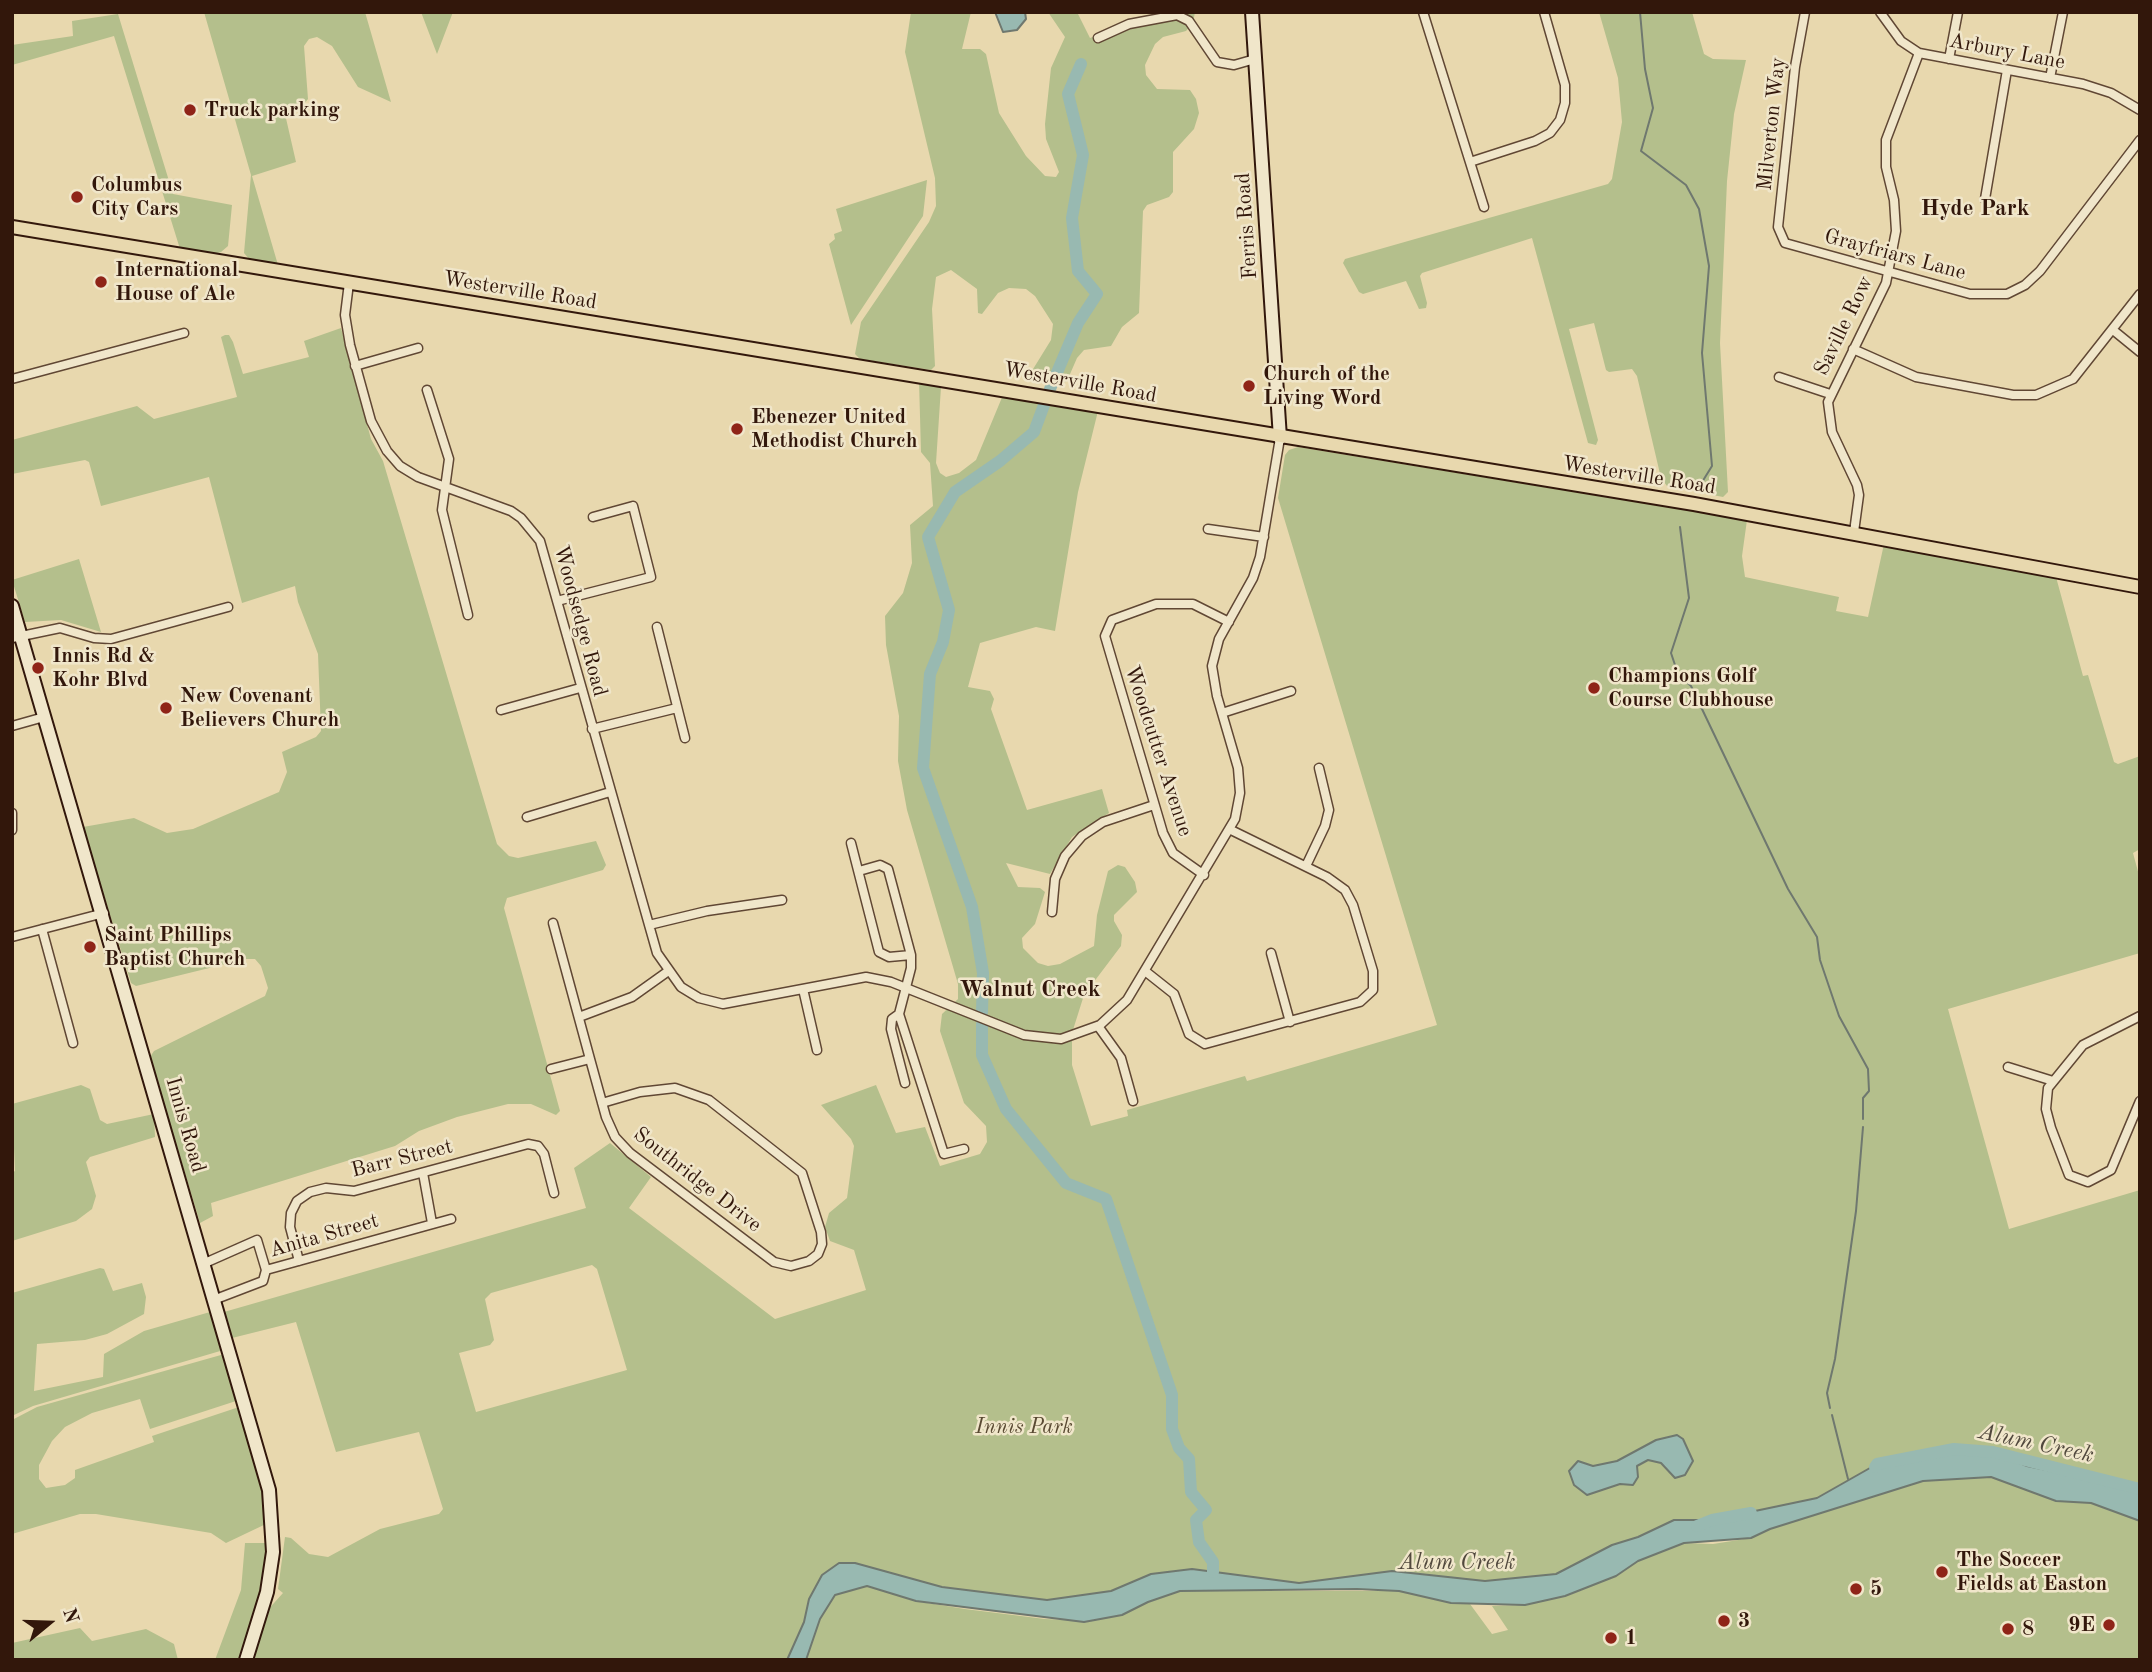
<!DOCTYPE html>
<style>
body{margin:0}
#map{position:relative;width:2152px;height:1672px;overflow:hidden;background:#e8d8ae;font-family:"Old Standard TT",serif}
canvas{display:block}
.frame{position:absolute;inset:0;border:14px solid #32170b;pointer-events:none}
.north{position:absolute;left:14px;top:1588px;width:70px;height:70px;-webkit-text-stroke:5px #f0e6ca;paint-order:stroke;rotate:71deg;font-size:19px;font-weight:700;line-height:28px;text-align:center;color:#32170b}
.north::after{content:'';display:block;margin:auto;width:24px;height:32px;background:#32170b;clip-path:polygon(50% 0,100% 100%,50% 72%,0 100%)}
</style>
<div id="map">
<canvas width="2152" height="1672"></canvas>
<div class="frame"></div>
<div class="north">N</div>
</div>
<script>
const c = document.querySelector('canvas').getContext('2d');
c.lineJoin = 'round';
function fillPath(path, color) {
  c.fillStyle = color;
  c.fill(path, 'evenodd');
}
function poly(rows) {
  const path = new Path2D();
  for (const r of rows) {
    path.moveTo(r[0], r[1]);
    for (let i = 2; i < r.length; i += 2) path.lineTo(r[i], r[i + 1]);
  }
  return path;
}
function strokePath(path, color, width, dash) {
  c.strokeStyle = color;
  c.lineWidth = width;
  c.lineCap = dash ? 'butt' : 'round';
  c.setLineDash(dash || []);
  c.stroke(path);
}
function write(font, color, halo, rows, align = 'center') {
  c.font = font + ' "Old Standard TT",serif';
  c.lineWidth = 5;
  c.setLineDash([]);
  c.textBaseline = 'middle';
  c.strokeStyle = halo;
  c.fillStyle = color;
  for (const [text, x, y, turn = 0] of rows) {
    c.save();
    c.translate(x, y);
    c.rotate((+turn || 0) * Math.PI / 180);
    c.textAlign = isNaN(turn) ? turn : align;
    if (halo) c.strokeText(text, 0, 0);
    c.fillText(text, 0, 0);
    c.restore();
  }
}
fillPath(poly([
 [204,12,365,12,391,102,358,87,332,46,317,37,309,39,304,46,308,99,299,110,285,114,296,162,252,176,278,265,250,260,244,253,251,175],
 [421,12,453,12,437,54],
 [911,12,971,12,962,49,980,49,986,54,999,113,1026,156,1045,176,1056,177,1059,172,1046,139,1045,124,1051,68,1065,37,1048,12,1077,12,1090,38,1158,12,1195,12,1193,23,1186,31,1163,37,1155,44,1145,65,1146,75,1157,89,1190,90,1196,99,1199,113,1194,129,1173,152,1173,192,1169,197,1147,205,1143,211,1139,313,1122,327,1111,346,1084,350,1077,358,1067,381,1062,384,1031,381,1030,374,1051,340,1053,324,1035,296,1026,289,1009,288,998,293,982,314,978,313,977,289,951,270,936,277,932,309,935,366,931,370,860,359,855,354,861,322,929,222,936,206,935,178,905,52],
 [1599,12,1692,12,1704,54,1713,59,1746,60,1734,114,1727,181,1720,343,1728,492,1723,497,1667,486,1661,478,1637,376,1632,369,1609,372,1606,370,1594,323,1569,329,1598,440,1596,445,1588,443,1532,238,1422,273,1420,276,1427,303,1426,308,1419,309,1406,281,1363,294,1359,292,1343,263,1345,259,1608,184,1612,179,1622,122,1618,78],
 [118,14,173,194,232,205,228,246,221,252,214,254,180,249,114,36,12,65,12,45,73,36,72,21],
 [927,180,923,216,851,325,829,244,835,239,834,234,842,231,836,209],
 [341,328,371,439,383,461,497,844,509,856,518,858,596,841,606,865,603,870,507,898,504,908,560,1111,556,1115,531,1104,508,1104,457,1117,419,1131,395,1146,211,1203,213,1216,200,1223,150,1057,154,1051,265,996,268,988,261,966,255,959,246,959,136,986,131,983,83,827,134,818,167,833,193,829,279,792,287,772,282,752,316,737,321,731,318,654,298,602,295,586,242,603,209,477,101,506,89,462,85,460,12,474,12,440,137,406,154,419,237,397,221,337,225,335,229,335,233,342,243,374,309,357,304,341],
 [919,380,941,387,936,463,940,473,946,477,959,473,976,460,1003,395,1098,411,1078,492,1055,631,1036,627,980,643,968,687,990,691,994,699,991,709,1027,810,1102,789,1109,813,1072,837,1050,874,1006,863,1018,887,1040,888,1045,892,1035,924,1022,938,1023,948,1038,963,1048,966,1060,964,1094,946,1097,915,1108,871,1118,865,1125,867,1135,882,1137,892,1114,915,1114,921,1122,935,1121,946,1084,995,1072,1033,1072,1065,1091,1126,1128,1116,1127,1110,1245,1076,1247,1081,1437,1025,1278,498,1285,455,1289,450,1298,447,1747,520,1742,556,1745,577,1839,597,1836,611,1868,617,1884,544,2056,577,2083,676,2088,675,2114,762,2118,764,2140,756,2140,849,2133,853,2140,879,2140,953,1948,1009,2009,1229,2140,1190,2140,1489,2027,1466,1993,1452,1877,1464,1817,1498,1712,1520,1674,1520,1638,1537,1612,1545,1556,1574,1485,1581,1392,1571,1299,1583,1166,1589,1122,1615,1148,1602,1179,1591,1399,1591,1470,1604,1492,1634,1508,1630,1492,1606,1525,1605,1616,1576,1638,1561,1684,1543,1713,1544,1751,1538,1770,1529,1923,1481,1991,1477,2055,1501,2091,1503,2140,1521,2140,1660,215,1660,241,1590,245,1543,265,1543,269,1547,268,1568,247,1633,283,1593,278,1589,285,1537,291,1538,309,1554,328,1557,380,1529,439,1514,443,1509,419,1432,336,1452,296,1322,232,1338,224,1312,586,1208,574,1168,610,1143,651,1177,629,1208,775,1319,866,1290,854,1250,830,1241,825,1227,829,1213,847,1198,854,1146,851,1139,821,1105,876,1085,896,1133,925,1127,940,1166,980,1154,987,1142,986,1126,964,1103,940,1031,942,1014,958,999,958,984,907,810,898,761,899,716,886,645,885,616,903,593,912,563,910,525,933,506,930,463,921,452],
 [592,1265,597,1269,627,1370,476,1412,459,1353,490,1345,494,1340,485,1299,491,1293],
 [886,1572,928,1583,929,1588,1089,1621,1045,1619,965,1609,915,1601,867,1586],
 [79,559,101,632,61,620,25,622,12,580],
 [81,1085,90,1089,100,1120,107,1124,154,1114,155,1137,90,1157,86,1162,96,1196,92,1209,76,1221,12,1241,12,1173,15,1171,12,1104],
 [100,1268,104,1269,113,1291,142,1283,146,1297,144,1314,107,1334,85,1340,37,1344,34,1391,103,1377,104,1354,144,1331,217,1310,227,1349,33,1406,14,1415,12,1293],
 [228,1353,240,1397,236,1401,150,1429,140,1399,92,1413,65,1427,52,1441,39,1465,39,1479,46,1488,65,1485,75,1478,75,1470,154,1442,152,1436,239,1407,265,1488,268,1523,226,1543,211,1533,96,1514,80,1514,12,1534,12,1420,37,1407],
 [80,1628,92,1641,146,1629,174,1644,178,1660,12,1660,12,1643]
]), '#b4bf8c');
const water = poly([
 [995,12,1025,12,1026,19,1017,30,1003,32,995,12],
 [1677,1435,1683,1439,1693,1461,1685,1475,1675,1478,1661,1463,1648,1460,1637,1466,1638,1477,1633,1485,1620,1484,1587,1495,1574,1485,1569,1471,1578,1461,1593,1466,1617,1461,1656,1440,1677,1435],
 [1954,1449,1993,1452,2027,1466,2140,1489,2140,1521,2091,1503,2056,1501,1991,1477,1923,1481,1770,1529,1751,1538,1684,1543,1638,1561,1616,1576,1565,1596,1525,1605,1451,1603,1399,1591,1357,1589,1180,1591,1148,1602,1122,1615,1084,1622,916,1601,867,1586,835,1595,820,1619,806,1660,787,1660,804,1622,809,1599,822,1575,839,1563,855,1563,942,1587,1047,1600,1111,1591,1151,1574,1192,1569,1299,1583,1392,1571,1485,1581,1556,1574,1612,1545,1638,1537,1674,1520,1712,1520,1817,1498,1877,1464,1954,1449]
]);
fillPath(water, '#98b9b1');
strokePath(water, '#6f786f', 2);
strokePath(poly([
 [1640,12,1645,69,1653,108,1641,151,1686,185,1699,209,1709,266,1702,353,1712,466,1699,487],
 [1680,527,1689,598,1671,653,1678,674,1691,686,1788,889,1817,937,1820,960,1839,1016,1868,1069,1869,1091,1863,1098,1863,1119],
 [1830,1408,1827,1393,1835,1359,1856,1211,1863,1127],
 [1832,1415,1848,1479]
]), '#6f786f', 2);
strokePath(poly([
 [1050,389,1078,323,1097,294,1078,271,1072,218,1083,155,1068,94,1081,64],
 [982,1012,983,973,972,907,923,768,930,674,943,642,949,610,928,537,955,492,1000,461,1034,432,1044,405],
 [982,1024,982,1055,1006,1109,1066,1183,1106,1199,1172,1395,1172,1429,1179,1448,1189,1459,1191,1492,1206,1510,1196,1520,1199,1542,1213,1562,1213,1572],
 [1875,1467,1877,1464,1954,1449,1993,1452,2140,1489],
 [1697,1526,1712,1520,1751,1513]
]), '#98b9b1', 12);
const minor = poly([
 [1423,12,1484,207],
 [1805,12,1795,67,1778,227,1785,243,1970,294,2007,294,2025,285,2040,271,2140,140],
 [1880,12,1901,41,1919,53,2083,84,2111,93,2140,110],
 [1098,38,1129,24,1177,15,1189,21,1217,62,1234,65,1255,59],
 [1949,59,1958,12],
 [2050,78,2063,12],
 [1470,162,1535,141,1550,133,1560,120,1565,103,1565,85,1544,12],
 [1985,199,2007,70],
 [349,283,345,315,350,345,371,421,387,451,400,466,418,477,511,511,521,518,540,541,657,953,681,987,699,998,723,1004,866,977,891,982,1024,1035,1061,1039,1100,1025,1127,1000,1235,819,1240,793,1238,768,1217,696,1212,666,1219,639,1253,578,1260,557,1280,438],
 [2113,330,2140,352],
 [1853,349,1916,377,2013,395,2036,395,2073,379,2140,294],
 [355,366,418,348],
 [1779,377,1830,394],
 [12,379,184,333],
 [427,390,449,459,442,510,468,615],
 [1208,529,1264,537],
 [1854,532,1859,495,1857,485,1832,432,1828,402,1886,283,1896,231,1894,200,1886,167,1886,140,1919,53],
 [557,601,651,577,633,506,593,517],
 [657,627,685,738],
 [12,638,60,628,94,638,111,639,228,607],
 [501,710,580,688],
 [1222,713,1291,691],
 [12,726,44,717],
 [592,729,677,708],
 [12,813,12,830],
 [527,817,610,792],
 [851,843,879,952,889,957,911,955],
 [1306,866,1325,826,1329,810,1319,768],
 [859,871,880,865,888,869,911,955,911,968,899,1014,944,1154,964,1149],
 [1204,875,1173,853,1163,833,1105,636,1112,620,1156,604,1193,604,1229,622],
 [1052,912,1055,879,1065,856,1082,836,1103,822,1154,805],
 [553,923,590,1059,606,1117,615,1137,630,1153,774,1262,791,1266,809,1261,818,1254,822,1244,821,1232,802,1173,709,1100,675,1088,640,1092,602,1103],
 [649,925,707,911,782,900],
 [42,929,73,1043],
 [12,937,104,913],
 [1271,953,1290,1022],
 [1145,971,1174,994,1189,1034,1205,1044,1360,1002,1373,990,1373,971,1353,905,1345,890,1327,877,1231,830],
 [803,989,817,1050],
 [899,1014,892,1019,891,1029,905,1083],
 [2140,1016,2083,1045,2048,1088,2046,1109,2051,1128,2069,1175,2088,1182,2111,1170,2140,1101],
 [579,1017,632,997,667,972],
 [1098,1026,1121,1058,1133,1101],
 [2008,1067,2053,1081],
 [551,1069,590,1059],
 [423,1173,432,1223],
 [299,1261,290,1227,291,1213,297,1201,310,1192,326,1188,354,1191,528,1144,538,1146,544,1154,554,1193],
 [205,1263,257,1240,266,1270,263,1281,216,1299],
 [266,1270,451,1219]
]);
const secondary = poly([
 [1252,12,1280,438],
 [12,606,269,1490,273,1552,267,1592,246,1660]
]);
const primary = poly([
 [12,227,1694,504,2140,587]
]);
strokePath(minor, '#604734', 11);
strokePath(secondary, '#32170b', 16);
strokePath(primary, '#32170b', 16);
strokePath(minor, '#f0e6ca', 8);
strokePath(secondary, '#f0e6ca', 12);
strokePath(primary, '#e8d8ae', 12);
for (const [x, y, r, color] of [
 [190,110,7,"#8f2418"],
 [77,197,7,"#8f2418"],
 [101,282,7,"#8f2418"],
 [1249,386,7,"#8f2418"],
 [737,429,7,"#8f2418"],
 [38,668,7,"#8f2418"],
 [1594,688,7,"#8f2418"],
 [166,708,7,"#8f2418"],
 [90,947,7,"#8f2418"],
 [1942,1572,7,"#8f2418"],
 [1856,1589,7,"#8f2418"],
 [1724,1621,7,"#8f2418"],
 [2109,1625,7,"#8f2418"],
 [2008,1629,7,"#8f2418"],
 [1611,1638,7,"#8f2418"]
]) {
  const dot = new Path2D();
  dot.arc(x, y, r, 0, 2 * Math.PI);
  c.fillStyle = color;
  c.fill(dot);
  strokePath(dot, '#f0e6ca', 2.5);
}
write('21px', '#32170b', '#f0e6ca', [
 ["Arbury Lane",2007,52,11],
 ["Milverton Way",1772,124,-84],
 ["Ferris Road",1247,226,-94],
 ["Grayfriars Lane",1895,255,15],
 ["Westerville Road",520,291,9],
 ["Saville Row",1844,326,-64],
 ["Westerville Road",1080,383,10],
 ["Westerville Road",1639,476,9],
 ["Woodsedge Road",580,621,75],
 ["Woodcutter Avenue",1158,751,72],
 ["Innis Road",185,1125,74],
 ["Barr Street",402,1159,-14],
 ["Southridge Drive",697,1180,38],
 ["Anita Street",324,1236,-16]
]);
write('bold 21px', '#32170b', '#f0e6ca', [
 ["Truck parking",204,110],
 ["Columbus",91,185],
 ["City Cars",91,209],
 ["International",115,270],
 ["House of Ale",115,294],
 ["Church of the",1263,374],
 ["Living Word",1263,398],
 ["Ebenezer United",751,417],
 ["Methodist Church",751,441],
 ["Innis Rd &",52,656],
 ["Kohr Blvd",52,680],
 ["Champions Golf",1608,676],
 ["Course Clubhouse",1608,700],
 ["New Covenant",180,696],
 ["Believers Church",180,720],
 ["Saint Phillips",104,935],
 ["Baptist Church",104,959],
 ["The Soccer",1956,1560],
 ["Fields at Easton",1956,1584],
 ["5",1870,1589],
 ["3",1738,1621],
 ["9E",2095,1625,"right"],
 ["8",2022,1629],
 ["1",1625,1638]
], 'left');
write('italic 21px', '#594932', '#f0e6ca', [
 ["Innis Park",1024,1427]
]);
write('bold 23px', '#32170b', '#f0e6ca', [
 ["Hyde Park",1975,209],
 ["Walnut Creek",1030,990]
]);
write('italic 23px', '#51483d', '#f0e6ca', [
 ["Alum Creek",2036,1444,12],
 ["Alum Creek",1457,1563]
]);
</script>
